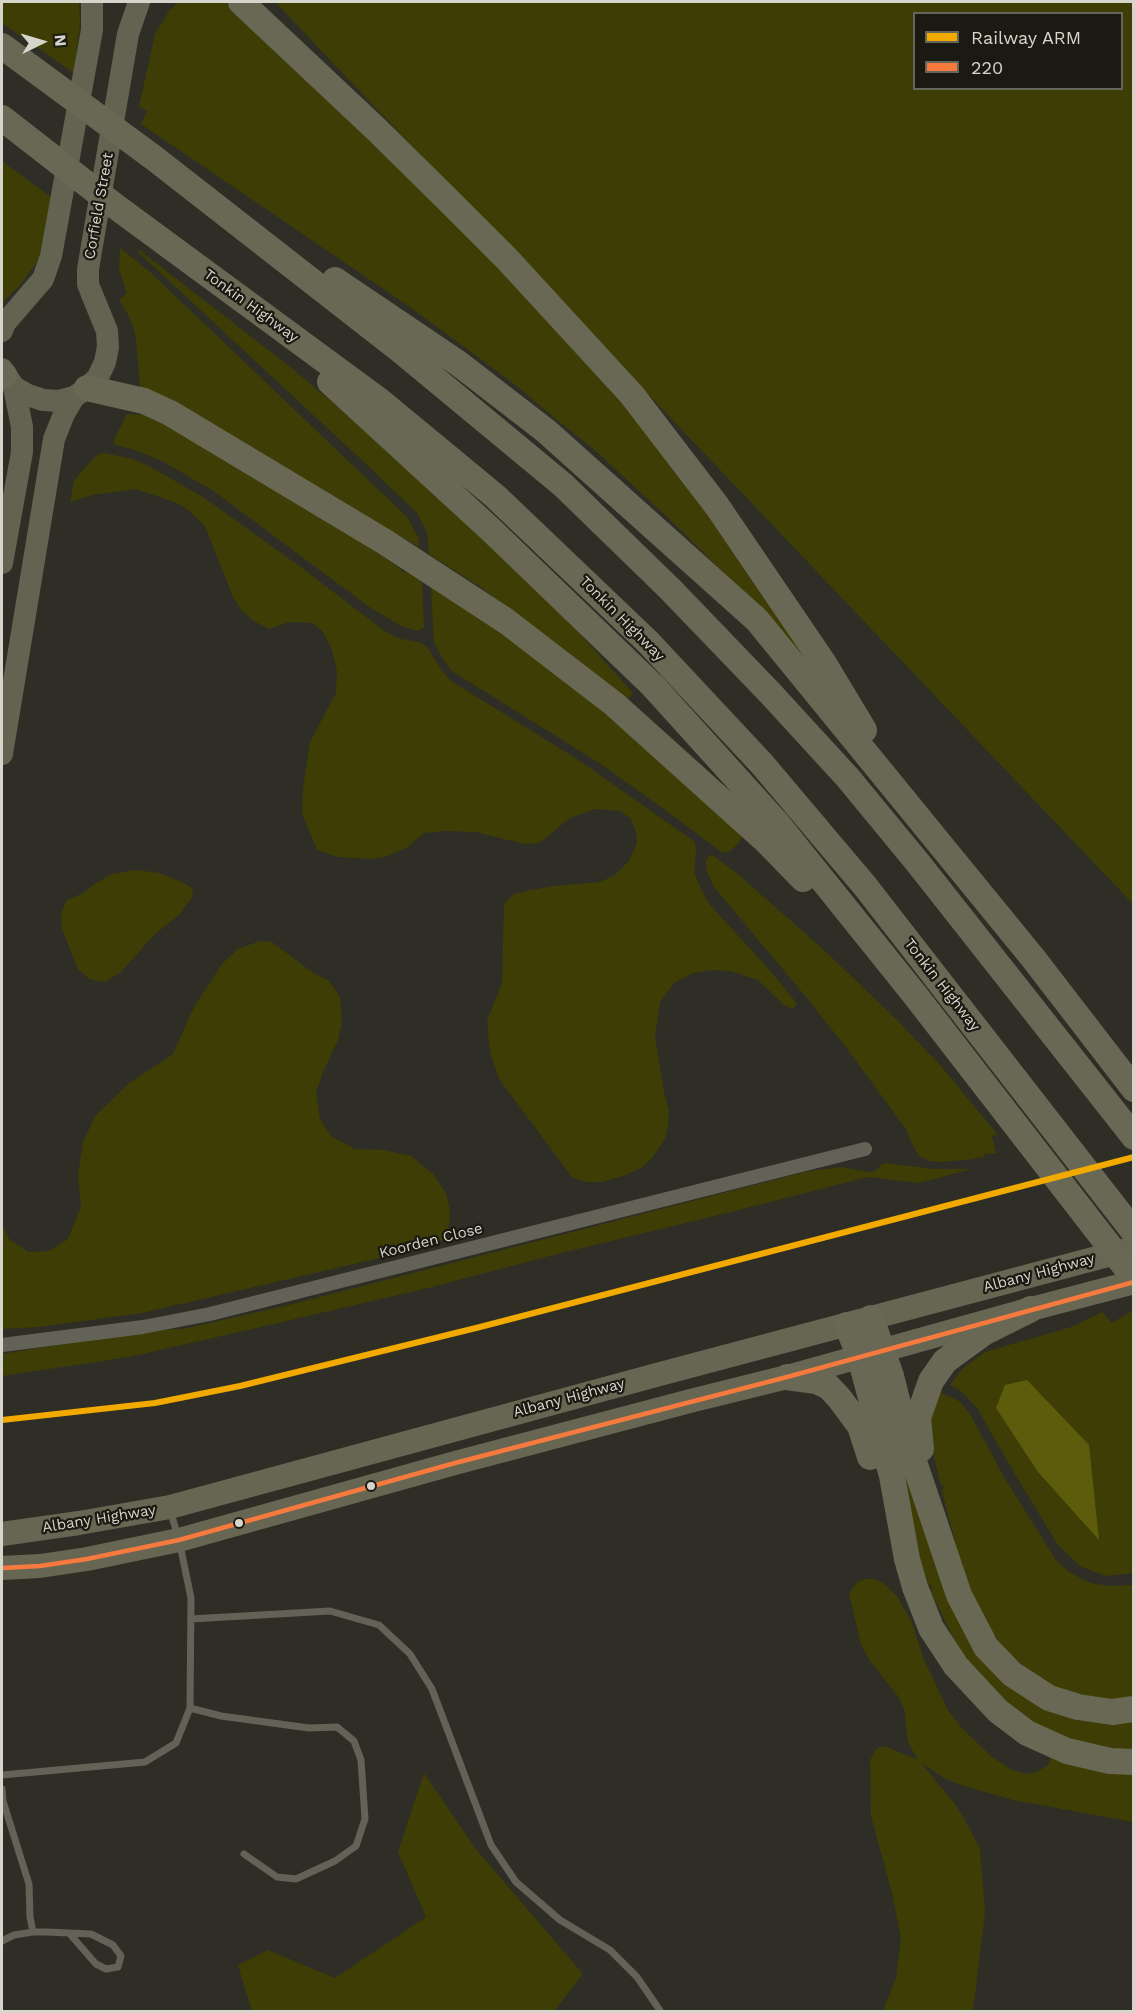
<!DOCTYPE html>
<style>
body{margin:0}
#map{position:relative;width:1135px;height:2013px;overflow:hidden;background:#2e2e26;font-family:"Work Sans",sans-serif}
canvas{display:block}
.frame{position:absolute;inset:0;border:3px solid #d5d5cb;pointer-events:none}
.legend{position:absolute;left:913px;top:12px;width:210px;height:78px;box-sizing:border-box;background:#1a1a12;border:2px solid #65655c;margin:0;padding:8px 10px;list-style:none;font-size:18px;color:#d5d5cb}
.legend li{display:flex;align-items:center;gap:12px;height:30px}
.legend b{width:30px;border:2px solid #65655c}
.north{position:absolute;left:12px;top:12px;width:60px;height:60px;-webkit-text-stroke:4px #1a1a12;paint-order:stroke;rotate:85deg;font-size:16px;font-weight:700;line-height:24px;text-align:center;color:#d5d5cb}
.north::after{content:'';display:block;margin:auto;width:21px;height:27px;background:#d5d5cb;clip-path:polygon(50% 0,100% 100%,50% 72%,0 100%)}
</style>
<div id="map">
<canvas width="1135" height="2013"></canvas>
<div class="frame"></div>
<ul class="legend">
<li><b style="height:8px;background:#f2a900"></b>Railway ARM</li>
<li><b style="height:8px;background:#f6793e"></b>220</li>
</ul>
<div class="north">N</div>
</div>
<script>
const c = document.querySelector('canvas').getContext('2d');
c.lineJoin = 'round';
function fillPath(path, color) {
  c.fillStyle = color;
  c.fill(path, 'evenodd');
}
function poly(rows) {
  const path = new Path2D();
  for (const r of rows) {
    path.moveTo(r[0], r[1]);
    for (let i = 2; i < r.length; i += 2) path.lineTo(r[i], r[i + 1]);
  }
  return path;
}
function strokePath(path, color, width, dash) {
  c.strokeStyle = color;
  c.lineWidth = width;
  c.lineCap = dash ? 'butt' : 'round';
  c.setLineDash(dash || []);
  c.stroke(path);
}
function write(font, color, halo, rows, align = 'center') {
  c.font = font + ' "Work Sans",sans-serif';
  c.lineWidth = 4.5;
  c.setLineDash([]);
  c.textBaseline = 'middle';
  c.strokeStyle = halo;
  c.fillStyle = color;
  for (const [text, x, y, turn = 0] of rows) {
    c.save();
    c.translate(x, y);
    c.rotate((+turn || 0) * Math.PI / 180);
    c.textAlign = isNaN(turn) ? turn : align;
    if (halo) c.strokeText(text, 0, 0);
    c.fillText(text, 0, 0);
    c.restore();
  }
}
fillPath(poly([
 [2,2,79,2,80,24,74,73,2,23],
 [179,2,226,2,226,4,231,5,534,297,674,464,828,688,750,599,680,529,597,452,556,419,513,383,407,305,141,124,147,111,139,107,155,34,169,11],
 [275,2,1133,2,1133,904],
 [914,14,1122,14,1122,88,914,88],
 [2,161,52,198,43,246,37,262,21,284,2,303],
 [120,248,149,271,407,517,418,537,419,547,140,388,136,339,133,326,125,309,119,300,127,293,119,269],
 [138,249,294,370,408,466,562,614,633,693,627,699,482,588,429,554,427,532,417,513,366,464,138,252],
 [127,414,149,415,349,533,401,569,402,572,407,572,422,582,424,627,417,631,401,626,368,606,215,492,162,461,132,449,115,445,113,442],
 [104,453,133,459,149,466,203,497,298,565,386,632,401,639,419,642,427,647,443,672,451,681,577,759,695,842,696,851,694,872,702,892,711,906,765,965,796,1002,796,1005,793,1009,784,1005,758,980,731,971,712,970,693,973,675,982,660,1002,655,1037,664,1091,669,1112,668,1125,665,1139,652,1158,641,1168,626,1175,602,1182,586,1182,572,1177,499,1079,490,1052,487,1021,502,983,504,904,514,894,531,890,554,886,600,882,615,875,629,861,637,843,636,832,631,819,620,811,595,809,570,818,539,843,525,844,475,832,446,831,424,833,408,847,385,857,373,859,338,857,317,850,302,813,303,789,310,742,336,693,337,671,332,650,323,632,313,623,289,622,269,629,252,620,242,611,233,597,205,526,187,509,175,502,135,489,92,495,70,502,74,481,80,473,98,454],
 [431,587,560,671,743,834,739,843,729,852,724,853,720,851,672,815,604,766,452,671,442,658,434,642],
 [709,855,714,856,740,876,782,913,823,949,898,1021,941,1066,998,1135,992,1136,996,1153,985,1154,984,1157,966,1160,939,1162,929,1161,919,1156,912,1144,907,1131,895,1114,845,1046,807,998,714,887,706,869,706,861],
 [136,870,159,873,182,882,192,888,193,896,179,915,154,935,121,972,105,982,89,979,78,969,62,929,61,915,66,901,83,893,95,884,112,874],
 [260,941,272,942,312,972,329,981,340,997,342,1023,338,1040,323,1072,316,1093,320,1119,331,1136,355,1149,384,1150,411,1156,433,1174,446,1193,450,1210,449,1226,444,1239,423,1248,142,1313,39,1327,2,1329,2,1225,9,1239,28,1252,49,1251,68,1239,81,1206,78,1175,83,1142,95,1116,128,1084,173,1054,195,1005,222,964,238,949],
 [885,1163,934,1169,972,1169,919,1183,868,1177,727,1213,561,1253,428,1288,248,1330,129,1357,2,1376,2,1354,147,1330,183,1329,289,1305,809,1171,842,1167,870,1172,874,1172,882,1164],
 [1132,1311,1134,1313,1133,1573,1107,1576,1097,1573,1080,1566,1058,1545,1012,1469,977,1408,961,1391,950,1385,962,1369,985,1352,1071,1327,1102,1312,1112,1323],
 [886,1386,988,1659,1133,1719,1133,1754,1076,1742,1042,1727,1023,1716,1020,1712,1019,1713,1011,1708,967,1660,967,1657,961,1653,931,1592,932,1586,928,1584,910,1525],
 [937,1391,959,1401,970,1414,1004,1477,1056,1560,1069,1572,1090,1583,1110,1586,1133,1585,1133,1700,1093,1699,1056,1687,1029,1671,1009,1654,997,1641,996,1635,994,1636,970,1590,962,1566,963,1563,959,1557,942,1491,944,1486,941,1485,934,1457,931,1440,933,1435,930,1434,931,1413],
 [868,1579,875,1579,883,1583,896,1595,911,1620,924,1660,948,1710,962,1728,992,1757,1012,1770,1026,1774,1037,1772,1048,1765,1052,1753,1133,1773,1133,1822,1013,1800,961,1785,946,1779,921,1763,955,1804,969,1827,980,1849,985,1912,973,2011,883,2011,896,1978,901,1939,892,1893,871,1816,870,1760,878,1747,887,1747,918,1760,908,1742,904,1708,898,1696,870,1661,861,1645,849,1593,858,1581],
 [424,1773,475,1848,583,1974,554,2011,252,2011,238,1965,268,1950,335,1978,426,1917,398,1852]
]), '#3e3d05');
fillPath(poly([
 [1027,1380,1089,1445,1099,1540,1038,1472,996,1408,1005,1385]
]), '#5d5c0d');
strokePath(poly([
 [191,1619,330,1611,379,1625,410,1654,432,1689,491,1845,516,1882,560,1920,610,1950,637,1977,661,2012],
 [190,1708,221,1716,309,1728,337,1727,354,1741,361,1760,365,1819,356,1846,335,1861,296,1879,277,1877,244,1854],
 [2,1775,145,1762,176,1743,190,1708,191,1598,179,1540,170,1510],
 [2,1789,3,1801,29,1884,30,1917,33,1932],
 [2,1941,14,1935,33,1932,47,1932,91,1934,113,1945,121,1956,118,1967,106,1969,96,1964,69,1933]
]), '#626256', 7);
strokePath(poly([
 [2,1345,143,1327,210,1314,865,1149]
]), '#626256', 14);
strokePath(poly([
 [2,331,5,323,43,279,51,256,92,30,92,2],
 [2,369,14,387,28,395,43,400,59,401,74,397,87,388,98,377,105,362,108,347,107,331,91,292,88,284,88,269,128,34,139,2],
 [2,563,22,452,22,427,14,387],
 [2,754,54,439,64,414,74,397]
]), '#636351', 22);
strokePath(poly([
 [2,1534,79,1523,170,1507,660,1374,1134,1248],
 [2,1568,40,1566,87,1559,179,1540,455,1463,694,1400,787,1377,1031,1309,1134,1282]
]), '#666652', 24);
strokePath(poly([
 [241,2,376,129,446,198,507,259,632,395,717,506,823,662,864,730],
 [2,46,154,158,400,350,563,485,670,589,771,694,848,778,918,863,1134,1137],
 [2,118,115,206,380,401,495,496,648,642,762,764,865,886,1134,1232],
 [335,280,458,363,546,431,757,620,1033,958,1134,1089],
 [2,373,4,375],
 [330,382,490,529,653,686,776,822,915,995,1134,1278],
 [87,388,144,401,170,413,385,542,506,621,614,704,765,840,803,879],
 [871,1318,891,1376,908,1444,959,1595,986,1647,1012,1674,1049,1698,1078,1707,1112,1712,1134,1709],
 [847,1325,860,1357,892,1476,907,1559,915,1587,931,1628,956,1666,998,1711,1027,1733,1067,1751,1110,1761,1134,1762],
 [787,1377,816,1381,829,1387,840,1399,860,1426,870,1457],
 [921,1449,918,1418,931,1381,945,1361,985,1332,1031,1309]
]), '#686854', 26);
strokePath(poly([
 [2,1568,40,1566,87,1559,179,1540,455,1463,787,1377,1134,1282]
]), '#f6793e', 4.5);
strokePath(poly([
 [2,1420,155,1403,240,1386,480,1327,1134,1157]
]), '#f2a900', 6);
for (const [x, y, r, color] of [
 [371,1486,5,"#d5d5cb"],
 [239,1523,5,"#d5d5cb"]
]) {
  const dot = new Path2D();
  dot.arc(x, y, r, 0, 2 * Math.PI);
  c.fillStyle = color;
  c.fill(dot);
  strokePath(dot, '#1a1a12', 2);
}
write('15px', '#d5d5cb', '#1a1a12', [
 ["Corfield Street",99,206,-80],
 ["Tonkin Highway",251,306,36],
 ["Tonkin Highway",622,619,45],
 ["Tonkin Highway",942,985,52],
 ["Koorden Close",431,1241,-14],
 ["Albany Highway",1039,1273,-15],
 ["Albany Highway",569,1398,-15],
 ["Albany Highway",99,1519,-9]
]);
</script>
